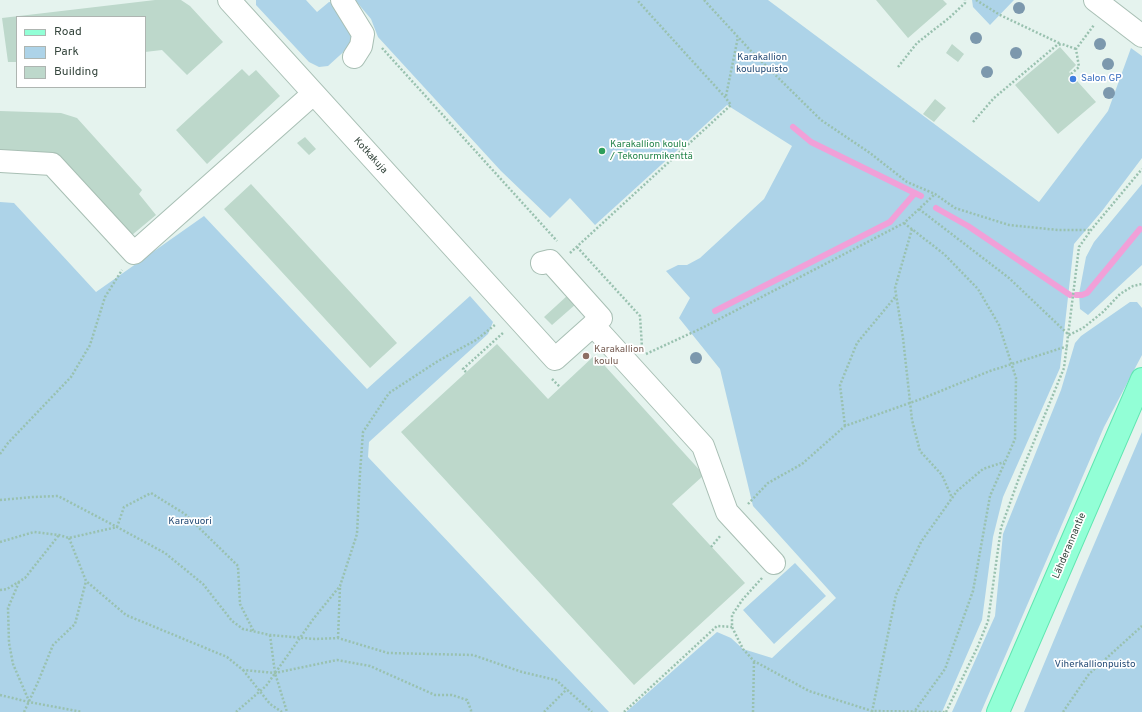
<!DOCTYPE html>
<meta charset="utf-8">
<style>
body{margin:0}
#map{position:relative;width:1142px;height:712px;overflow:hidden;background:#e5f3ee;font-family:Overpass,sans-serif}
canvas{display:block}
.legend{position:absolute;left:16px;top:16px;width:130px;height:72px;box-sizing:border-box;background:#fff;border:1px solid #aeb5b1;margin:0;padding:5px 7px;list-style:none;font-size:12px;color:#35463d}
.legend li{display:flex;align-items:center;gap:8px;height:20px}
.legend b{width:20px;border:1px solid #aeb5b1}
</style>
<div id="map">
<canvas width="1142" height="712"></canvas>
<ul class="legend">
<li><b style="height:5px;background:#92ffd6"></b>Road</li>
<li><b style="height:11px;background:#add3e8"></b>Park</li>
<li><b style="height:11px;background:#bdd8cb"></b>Building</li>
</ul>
</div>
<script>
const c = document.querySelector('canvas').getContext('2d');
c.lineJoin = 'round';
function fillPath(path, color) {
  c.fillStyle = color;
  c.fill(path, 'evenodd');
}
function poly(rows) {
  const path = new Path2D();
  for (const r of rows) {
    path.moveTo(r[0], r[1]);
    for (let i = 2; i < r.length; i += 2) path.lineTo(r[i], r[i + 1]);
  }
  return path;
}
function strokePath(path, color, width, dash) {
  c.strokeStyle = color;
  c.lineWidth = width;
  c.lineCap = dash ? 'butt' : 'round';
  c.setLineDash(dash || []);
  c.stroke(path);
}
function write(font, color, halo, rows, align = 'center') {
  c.font = font + ' Overpass,sans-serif';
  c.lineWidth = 3.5;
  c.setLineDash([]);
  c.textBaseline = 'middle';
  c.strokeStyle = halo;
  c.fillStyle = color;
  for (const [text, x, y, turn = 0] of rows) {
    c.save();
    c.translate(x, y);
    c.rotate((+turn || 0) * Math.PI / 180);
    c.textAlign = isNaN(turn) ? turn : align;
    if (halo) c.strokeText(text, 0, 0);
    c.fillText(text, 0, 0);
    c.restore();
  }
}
fillPath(poly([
 [256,0,306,0,317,12,329,2,336,3,353,26,350,46,328,66,319,67,309,62,256,5],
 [355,0,768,0,1039,202,1108,111,1131,48,1142,56,1142,158,1102,211,1074,244,1060,368,1003,497,993,537,982,620,942,712,626,712,717,632,731,638,743,649,772,658,836,598,753,506,720,369,679,318,690,298,666,271,678,265,687,265,700,258,764,199,792,146,727,105,595,225,570,198,550,218,501,171,378,37,371,19],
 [972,0,1014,0,990,25,973,7],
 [1142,184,1142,265,1088,315,1080,309,1079,294,1086,257,1094,242],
 [0,202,14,203,96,292,204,216,367,389,470,296,493,322,488,334,369,442,368,457,609,712,0,712],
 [1130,302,1137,302,1142,308,1142,355,1104,427,981,712,952,712,995,616,1003,534,1061,390,1075,343,1081,336],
 [1142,432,1142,712,1024,712,1081,575],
 [795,563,826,596,774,644,743,610]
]), '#add3e8');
strokePath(poly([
 [793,127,811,142,921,196],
 [936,208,968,226,1070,295],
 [1076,295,1082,295,1087,293,1140,229],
 [715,311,890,222,915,193]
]), '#f1a0d8', 6);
fillPath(poly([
 [155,0,181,0,190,6,223,42,187,75,162,50,145,52,145,17,17,17,17,62,8,62,2,18],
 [876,0,943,0,947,4,908,38],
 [952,44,964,54,958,62,946,53],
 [1060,47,1076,65,1069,72,1096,102,1058,134,1015,85],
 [242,69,249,76,256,70,280,96,207,164,176,130],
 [935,99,946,108,934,122,923,114],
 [0,111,61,113,77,118,142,190,139,194,156,215,132,235,67,164,49,153,0,151],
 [305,137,316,149,309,155,297,143],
 [251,184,397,343,370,368,224,209],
 [568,295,576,304,552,325,544,317],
 [497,344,548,399,595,355,704,475,672,504,745,583,634,685,401,432]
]), '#bdd8cb');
const minor = poly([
 [229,0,555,359,601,318,550,261,542,263],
 [342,0,363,34,361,46,354,57],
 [1095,0,1142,36],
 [0,161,52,164,134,253,313,94],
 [593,325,703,446,727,512,774,563]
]);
const major = poly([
 [998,712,1142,379]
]);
strokePath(minor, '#a8bfb4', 24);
strokePath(major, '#60e6b1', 24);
strokePath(poly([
 [704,0,750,50,821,120,870,153,907,182,935,194,955,208,1009,225,1058,230,1091,230],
 [976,0,1000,15,1061,44],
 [382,48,557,241],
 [898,67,917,43,949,18,965,3,965,0],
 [1071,74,1079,67,1076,49,1094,25],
 [726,96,738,37],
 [973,122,994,98,1057,45,1062,44,1076,49],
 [919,209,1009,278,1069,335,1083,328,1103,312,1120,294,1133,286,1142,284],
 [904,223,944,254,978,289,999,325,1016,378,1015,439,990,496,973,591,945,669,914,712],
 [912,229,895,288,903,338,912,420,920,451,942,475,952,498],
 [577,247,640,316,642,347],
 [570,253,731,105,725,97,637,0],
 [646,354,702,328,904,223,935,194],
 [466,372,463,369,504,332],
 [552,379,560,387],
 [845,426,840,385,857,343,896,296],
 [0,454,8,443,71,377,90,345,105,297,122,270],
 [0,500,33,497,58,496,117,527,165,553,203,584,232,621,243,629,270,635,315,639,338,638,388,653,473,655,522,672,556,680,592,712],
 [748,504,768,483,802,464,845,426,921,399,990,371,1068,346],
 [69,538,86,581,126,615,227,657,243,670,275,673,337,660,370,666,435,695,452,695,467,700,471,710,471,712],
 [0,542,34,532,59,535,69,538,117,527,124,507,151,493,185,514,238,566,240,604,254,632],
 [711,547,721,535],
 [762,578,743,599,732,615,732,627,743,649,754,661,809,691,872,711,946,712],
 [19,582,8,608,9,643,13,664,29,701],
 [0,590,7,589,25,578,59,535],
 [270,635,275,673,287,712],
 [338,638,340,587],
 [243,670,270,704,282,712],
 [0,695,29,702,82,712],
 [24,712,38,682,53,645,75,624,86,581],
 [236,712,266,686,314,618,340,586,357,534,360,473,363,432,389,393,438,361,476,340,496,324],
 [544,712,567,689],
 [624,712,717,626,732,627],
 [753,712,754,661],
 [872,712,896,595,921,542,957,491,983,469,1004,462],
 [946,712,978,646,988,621,1001,528,1019,478,1064,368,1079,247,1091,230,1142,169],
 [1063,712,1089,674,1142,626]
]), '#99c1af', 2.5, [2, 2]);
strokePath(minor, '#fff', 22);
strokePath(major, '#92ffd6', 22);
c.fillStyle = '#7c98ad';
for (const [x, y] of [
 [1019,8],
 [976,38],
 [1100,44],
 [1016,53],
 [1108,64],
 [987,72],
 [1109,93],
 [696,358]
]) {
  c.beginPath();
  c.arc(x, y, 6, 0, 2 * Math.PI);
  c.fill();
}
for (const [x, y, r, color] of [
 [1073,79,4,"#3f7fe0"],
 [602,151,4,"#2e9e5b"],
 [586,356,4,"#8d6e63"]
]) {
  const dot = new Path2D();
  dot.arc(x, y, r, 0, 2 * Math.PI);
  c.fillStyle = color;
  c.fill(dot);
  strokePath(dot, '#fff', 1.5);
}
write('10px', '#274e78', '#fff', [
 ["Karakallion",762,58],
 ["koulupuisto",762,70],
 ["Karavuori",190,522],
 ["Viherkallionpuisto",1095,665]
]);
write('10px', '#366cbe', '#fff', [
 ["Salon GP",1081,79]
], 'left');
write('10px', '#27864d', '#fff', [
 ["Karakallion koulu",610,145],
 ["/ Tekonurmikenttä",610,157]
], 'left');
write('10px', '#35463d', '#fff', [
 ["Kotkakuja",370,156,48],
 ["Lähderannantie",1070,546,-67]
]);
write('10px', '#785e54', '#fff', [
 ["Karakallion",594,350],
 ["koulu",594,362]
], 'left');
</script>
